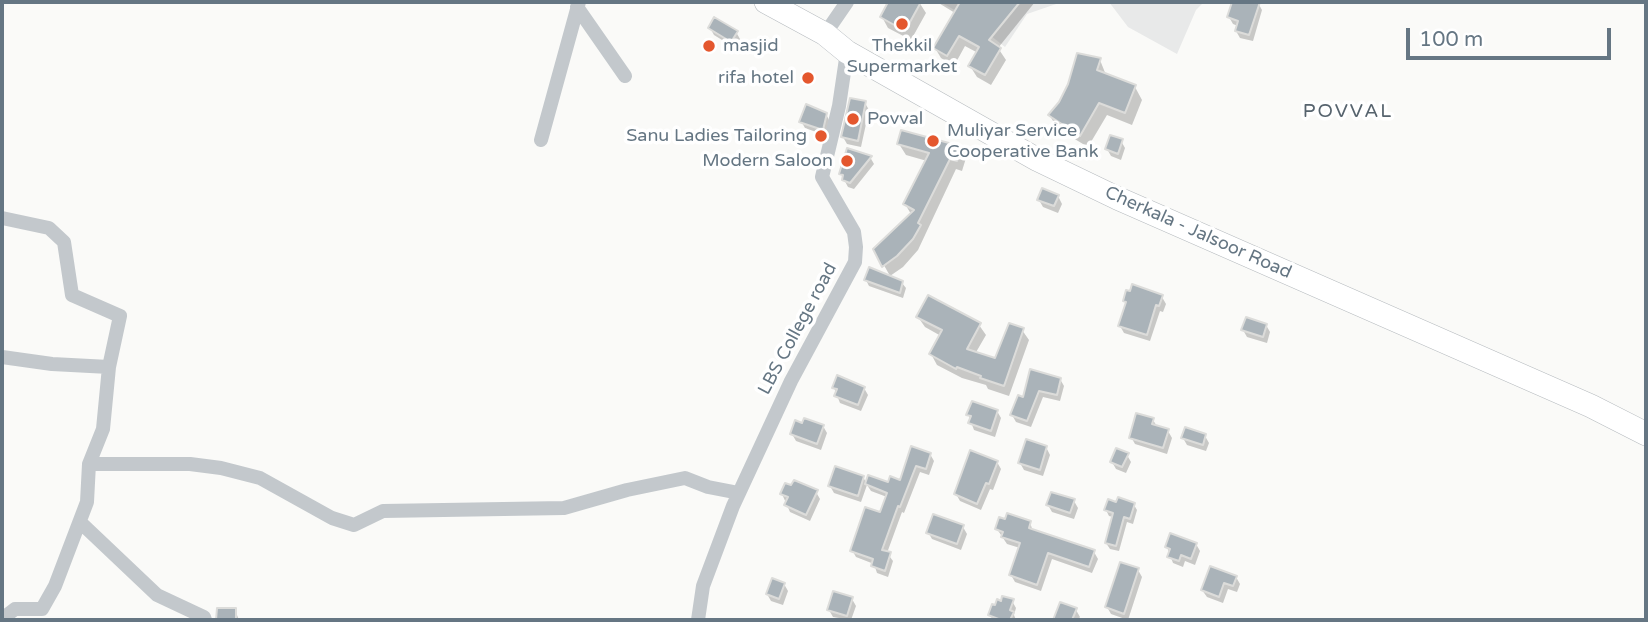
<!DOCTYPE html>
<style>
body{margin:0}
#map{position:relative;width:1648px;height:622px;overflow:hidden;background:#fafaf8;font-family:"Varela Round",sans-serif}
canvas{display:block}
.frame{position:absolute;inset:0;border:4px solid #657683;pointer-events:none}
.scale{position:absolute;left:1406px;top:28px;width:205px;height:32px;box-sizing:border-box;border:4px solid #657683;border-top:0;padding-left:9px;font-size:21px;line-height:24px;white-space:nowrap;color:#657683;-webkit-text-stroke:5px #fff;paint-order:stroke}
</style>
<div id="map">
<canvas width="1648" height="622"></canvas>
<div class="frame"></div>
<div class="scale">100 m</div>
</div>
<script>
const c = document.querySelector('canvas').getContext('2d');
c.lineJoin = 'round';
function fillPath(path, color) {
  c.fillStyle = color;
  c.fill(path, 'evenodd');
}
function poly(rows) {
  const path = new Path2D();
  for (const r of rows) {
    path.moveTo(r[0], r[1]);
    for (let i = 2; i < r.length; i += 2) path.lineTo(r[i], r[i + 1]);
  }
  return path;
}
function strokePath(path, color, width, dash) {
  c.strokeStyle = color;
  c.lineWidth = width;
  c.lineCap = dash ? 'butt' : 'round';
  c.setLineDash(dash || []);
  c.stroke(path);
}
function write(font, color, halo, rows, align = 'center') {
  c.font = font + ' "Varela Round",sans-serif';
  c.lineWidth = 7;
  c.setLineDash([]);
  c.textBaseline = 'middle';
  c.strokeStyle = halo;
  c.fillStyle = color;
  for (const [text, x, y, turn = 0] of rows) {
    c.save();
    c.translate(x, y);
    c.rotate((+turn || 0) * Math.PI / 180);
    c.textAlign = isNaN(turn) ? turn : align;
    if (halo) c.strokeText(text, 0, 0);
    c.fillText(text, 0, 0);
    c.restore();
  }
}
fillPath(poly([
 [940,2,1062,2,1027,14,1005,47,967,17],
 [1109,2,1204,2,1196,10,1177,54,1128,27]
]), '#e8e9e9');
fillPath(poly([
 [890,2,919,2,926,13,911,40,888,28,882,17],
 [937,2,978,2,989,9,995,2,1035,2,998,48,1006,60,991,85,977,77,970,66,978,53,965,46,954,66,941,58,935,48,955,13],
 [1234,2,1258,3,1262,10,1253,41,1240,38,1236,31,1238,26,1233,24,1229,17],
 [710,28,736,32,740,39,735,48,714,35],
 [1100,60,1106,75,1135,87,1142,100,1132,125,1107,115,1088,147,1058,129,1050,116],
 [865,103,869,110,861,147,847,144,843,137],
 [826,114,830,122,827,136,805,128,801,121],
 [1121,141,1125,148,1121,160,1111,156,1107,149],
 [899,144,959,147,966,158,962,171,956,169,918,250,903,267,890,276,875,249,911,214,905,204,927,161,906,155],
 [870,157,874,164,854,189,848,187,841,174],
 [1058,196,1062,204,1058,213,1043,207,1039,200],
 [866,280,902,283,906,288,903,298,869,286],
 [1162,297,1166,304,1163,312,1160,311,1150,341,1124,333,1120,326,1127,305,1124,300],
 [918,317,979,325,986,335,975,354,996,361,1022,330,1029,340,1009,396,988,389,986,385,962,378,937,365,931,354,941,336,925,327],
 [1266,325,1270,332,1267,343,1247,337,1243,330],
 [1031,372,1060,379,1064,386,1060,401,1043,397,1031,427,1016,422,1012,415,1024,399],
 [834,388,864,388,868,395,861,411,840,403],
 [997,411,1001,418,995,437,974,430,968,414],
 [1153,420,1158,428,1168,431,1172,438,1167,454,1135,444,1131,437],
 [823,426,827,433,821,450,796,441,792,434],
 [1205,436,1209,443,1206,451,1187,445,1183,438],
 [1046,447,1050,455,1043,476,1024,470,1020,463],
 [912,448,930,454,934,461,929,475,920,472,904,513,902,512,887,553,893,561,888,577,877,573,874,564,856,557,852,550,882,515,887,497,871,491,867,485,861,502,834,493,830,486,863,477,867,484,901,482],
 [1127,455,1131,462,1126,473,1116,469,1112,462],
 [997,462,1001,469,993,490,990,489,981,510,960,501,956,494],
 [816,492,820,499,810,521,790,512,782,494],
 [1074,501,1078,508,1074,519,1052,512,1048,505],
 [1117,504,1134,505,1137,510,1133,524,1127,522,1119,551,1110,549,1106,543,1113,517,1109,516,1106,510],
 [1030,522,1033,532,1094,552,1098,559,1092,573,1052,559,1041,591,1015,582,1011,575,1020,548,1007,544,997,529],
 [963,527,967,534,961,550,932,539,928,532],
 [1196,544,1200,551,1195,565,1185,561,1183,567,1173,563,1167,547],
 [1138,570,1142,577,1128,620,1111,614,1107,607],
 [1236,577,1240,584,1237,592,1228,589,1223,603,1207,597,1202,590],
 [784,584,788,591,783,605,771,601,767,594],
 [852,599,856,606,851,620,833,617,829,610],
 [1012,601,1016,608,1014,615,1016,620,993,620,990,615],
 [218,610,235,610,239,620,218,620],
 [1076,610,1080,617,1078,620,1055,620]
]), '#0003');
const building = poly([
 [888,2,921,2,905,31,880,17,888,2],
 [960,2,1020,2,989,40,1001,48,985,75,968,66,979,47,959,36,947,56,933,48,960,2],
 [1232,2,1260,2,1249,35,1235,31,1238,21,1227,17,1232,2],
 [714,17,738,31,731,42,708,28,714,17],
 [1077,53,1101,58,1097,70,1136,85,1125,113,1099,103,1080,136,1048,115,1059,102,1068,84,1077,53],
 [850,98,866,101,858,141,841,137,850,98],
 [806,104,827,113,823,130,799,122,806,104],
 [901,130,960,146,957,161,950,159,918,223,921,225,913,239,897,256,882,267,873,249,914,210,903,204,929,153,897,144,901,130],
 [1110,135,1123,139,1118,154,1105,149,1110,135],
 [847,148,872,156,850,183,842,180,843,175,839,174,847,148],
 [1042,188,1059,195,1054,206,1037,200,1042,188],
 [869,267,903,281,900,293,864,280,869,267],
 [1132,284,1163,295,1159,306,1156,305,1147,335,1118,326,1126,302,1123,301,1126,290,1130,291,1132,284],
 [928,295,981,323,967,349,995,358,1009,323,1024,328,1004,386,980,378,981,376,957,367,956,369,929,354,942,330,916,317,928,295],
 [1246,317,1267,324,1263,337,1241,330,1246,317],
 [1030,369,1061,378,1057,395,1039,391,1027,421,1010,415,1018,395,1023,397,1030,369],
 [837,375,865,387,858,405,834,396,837,389,832,388,837,375],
 [972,401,998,410,991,431,968,423,971,416,966,415,972,401],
 [1136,413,1154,418,1152,424,1169,429,1163,448,1129,438,1136,413],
 [804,418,824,425,817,444,790,434,795,420,802,423,804,418],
 [1185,427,1206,434,1203,445,1181,438,1185,427],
 [1026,439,1047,446,1040,470,1018,463,1026,439],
 [911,446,931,453,926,469,916,466,900,507,898,506,882,550,891,552,885,571,871,566,873,559,850,551,865,507,880,512,887,493,865,484,868,475,888,482,890,476,900,480,911,446],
 [1116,448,1129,453,1122,467,1110,462,1116,448],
 [970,450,998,461,989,484,986,483,977,504,954,494,970,450],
 [835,466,864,476,858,496,828,486,835,466],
 [794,480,818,490,806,515,784,505,788,497,780,494,785,483,791,485,794,480],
 [1051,492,1075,499,1070,513,1046,505,1051,492],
 [1118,497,1135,503,1130,519,1124,517,1116,546,1105,543,1113,513,1104,510,1108,499,1116,502,1118,497],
 [1007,513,1031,521,1029,528,1095,550,1089,567,1048,553,1037,585,1009,575,1020,543,1001,537,1003,532,995,529,999,517,1005,519,1007,513],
 [933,514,964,525,957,544,926,533,933,514],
 [1170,533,1197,543,1191,559,1181,555,1179,561,1167,557,1170,549,1165,547,1170,533],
 [1120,562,1139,568,1124,614,1105,607,1120,562],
 [1210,566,1237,576,1233,586,1224,583,1219,597,1201,590,1210,566],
 [772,578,785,583,779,599,766,594,772,578],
 [833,591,853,597,847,616,827,610,833,591],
 [1002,596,1014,599,1010,610,1014,612,1010,620,1001,620,988,615,992,604,995,605,997,599,1001,601,1002,596],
 [1060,602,1077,608,1072,620,1053,620,1060,602],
 [217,608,236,608,236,620,216,620,217,608]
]);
fillPath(building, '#aab3b9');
strokePath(building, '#dcdcda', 2);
const primary = poly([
 [766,2,825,34,847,52,1038,160,1117,198,1591,406,1646,434]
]);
strokePath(primary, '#b5babe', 24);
strokePath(poly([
 [577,7,625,76],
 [825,34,847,2],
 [541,140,579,2],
 [2,218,49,228,64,242,72,295,120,316,109,367,52,364,2,357],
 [89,464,190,464,221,468,260,478,332,518,354,525,383,511,564,508,627,490,685,478,708,487,739,493],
 [80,522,157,595,204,617,205,620],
 [2,619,15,609,42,609,55,586,87,502,89,464,103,429,109,367],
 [698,620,703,586,733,506,791,381,855,262,856,247,854,232,822,177,839,106,847,52]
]), '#c3c8cc', 14);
strokePath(primary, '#fff', 23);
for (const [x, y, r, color] of [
 [902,24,7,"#e4572e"],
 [709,46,7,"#e4572e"],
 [808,78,7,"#e4572e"],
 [853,119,7,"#e4572e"],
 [821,136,7,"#e4572e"],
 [933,141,7,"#e4572e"],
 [847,161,7,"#e4572e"]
]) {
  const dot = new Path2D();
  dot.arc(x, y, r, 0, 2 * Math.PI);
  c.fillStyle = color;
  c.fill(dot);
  strokePath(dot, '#fff', 2.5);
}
write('18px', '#657683', '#fff', [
 ["masjid",723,46],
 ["Thekkil",902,46,"center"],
 ["Supermarket",902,67,"center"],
 ["rifa hotel",794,78,"right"],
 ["Povval",867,119],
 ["Muliyar Service",947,131],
 ["Cooperative Bank",947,152],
 ["Sanu Ladies Tailoring",807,136,"right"],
 ["Modern Saloon",833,161,"right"]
], 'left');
write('18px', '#657683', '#fff', [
 ["Cherkala - Jalsoor Road",1198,233,24],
 ["LBS College road",798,329,-62]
]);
c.letterSpacing = '2px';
write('19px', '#57646e', '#fff', [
 ["POVVAL",1348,112]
]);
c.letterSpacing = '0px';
</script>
